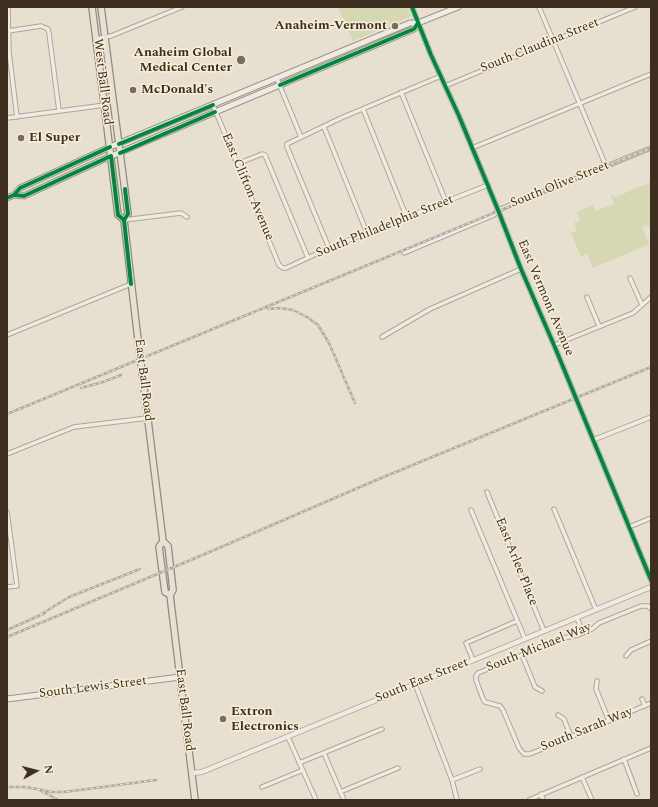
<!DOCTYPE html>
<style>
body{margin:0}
#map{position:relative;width:658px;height:807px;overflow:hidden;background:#e7e0d1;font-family:Spectral,serif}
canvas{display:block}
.frame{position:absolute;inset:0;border:8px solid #3d2e20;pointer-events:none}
.north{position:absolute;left:16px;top:751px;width:40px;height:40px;-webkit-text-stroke:3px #f7eed8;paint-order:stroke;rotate:83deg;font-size:11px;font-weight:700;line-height:16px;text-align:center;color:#3d2e20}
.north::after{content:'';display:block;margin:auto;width:14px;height:18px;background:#3d2e20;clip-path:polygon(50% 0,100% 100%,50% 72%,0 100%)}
</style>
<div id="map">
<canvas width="658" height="807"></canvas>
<div class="frame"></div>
<div class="north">N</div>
</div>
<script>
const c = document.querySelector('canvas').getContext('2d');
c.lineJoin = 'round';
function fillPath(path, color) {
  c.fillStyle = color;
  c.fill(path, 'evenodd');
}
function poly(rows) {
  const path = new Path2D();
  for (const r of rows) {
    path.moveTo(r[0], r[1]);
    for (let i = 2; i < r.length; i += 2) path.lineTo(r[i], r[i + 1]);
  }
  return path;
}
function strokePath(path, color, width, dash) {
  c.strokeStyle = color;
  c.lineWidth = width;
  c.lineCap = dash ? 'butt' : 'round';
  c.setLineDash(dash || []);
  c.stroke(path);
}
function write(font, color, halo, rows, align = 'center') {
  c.font = font + ' Spectral,serif';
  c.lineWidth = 3;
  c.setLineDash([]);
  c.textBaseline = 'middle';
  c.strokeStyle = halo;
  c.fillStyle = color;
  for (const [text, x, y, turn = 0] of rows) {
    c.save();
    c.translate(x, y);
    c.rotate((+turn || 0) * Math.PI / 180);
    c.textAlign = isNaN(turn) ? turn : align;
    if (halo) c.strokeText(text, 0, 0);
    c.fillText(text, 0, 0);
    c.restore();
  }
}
fillPath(poly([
 [338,7,407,7,411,16,407,18,353,41],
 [651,182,651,231,648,225,642,227,649,244,593,268,587,254,581,257,571,233,577,231,574,223,580,220,577,212,593,205,595,211,614,204,611,195,616,197]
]), '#d6d7b3');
const minor = poly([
 [8,7,9,52,17,117],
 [539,7,606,166],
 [8,31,41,26,48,29,49,33,59,111],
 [96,39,111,36,182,7],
 [277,79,301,137],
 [445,86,635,7],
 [401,92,446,202],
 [213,105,279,265,283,268,286,268,329,248,488,185],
 [363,109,407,218],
 [7,118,105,105],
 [324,127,367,233],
 [472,148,651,74],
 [237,164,262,154,265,155,308,258],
 [124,220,181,213,187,217],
 [329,248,287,147,287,144,341,118,441,76],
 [404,253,494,215,498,210,651,148],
 [630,278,642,305],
 [587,297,599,326],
 [7,335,131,284],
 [382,337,430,309,521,269],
 [554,345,633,313,651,297],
 [593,440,651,417],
 [7,454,74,427,148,418],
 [487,492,544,631],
 [554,509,596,610],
 [471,510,525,639],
 [7,512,17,586,7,587],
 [629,527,651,518],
 [577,618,583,633],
 [522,655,535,687,542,691],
 [626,656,631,650,651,641],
 [473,660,466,643,517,621],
 [597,681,596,689,609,721],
 [415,684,452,780,457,800],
 [642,699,645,706],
 [558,715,564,719,571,737],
 [288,737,316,800],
 [324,753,344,800],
 [524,754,519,748,503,710,500,706,485,702,483,699,476,680,476,676,478,673,564,638,578,635,592,629,599,623,641,606,648,606,651,609],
 [524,754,530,754,651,703],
 [624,759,637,794],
 [299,763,382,729],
 [582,777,592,800],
 [452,780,480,769],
 [262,787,303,770],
 [340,792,398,768],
 [541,794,543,800],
 [529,800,651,748]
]);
const tertiary = poly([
 [412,7,431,55,459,116,498,210,521,269,554,345,651,580],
 [192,773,202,772,255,750,651,587]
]);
const secondary = poly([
 [14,195,20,188,110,147,410,23,418,23,458,7],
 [7,198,14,195,24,196,102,160,220,110,414,29,418,23],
 [7,699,180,677]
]);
const primary = poly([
 [92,7,118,215,124,220],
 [101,7,128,214,124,220,136,323,163,541,168,546,173,590,170,595,195,800],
 [163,541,159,547,165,592,170,595]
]);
strokePath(minor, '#ada599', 5.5);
strokePath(tertiary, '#ada599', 6);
strokePath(secondary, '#9c958a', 7);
strokePath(primary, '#928b80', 8);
strokePath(minor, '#efebe3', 3.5);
strokePath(tertiary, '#efebe3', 4.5);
strokePath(secondary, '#efebe3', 5);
strokePath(primary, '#e6e1d4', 5.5);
const rail = poly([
 [268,309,279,308,293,310,307,317,318,325,329,343,355,403],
 [81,388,103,382,121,375],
 [7,414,651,148],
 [40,615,69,597,140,569],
 [7,630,45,613],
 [7,637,205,554,374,481,651,367],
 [7,787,24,787,37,789,51,796,58,800],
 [37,789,51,792,64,792,156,780]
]);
strokePath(rail, '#afaaa2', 2.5);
strokePath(rail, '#f7eed8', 1, [3]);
strokePath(poly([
 [412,7,431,55,459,116,498,210,521,269,554,345,651,580],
 [280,85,414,29,418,23],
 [119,144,213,105],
 [120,153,215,112],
 [125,189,128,214,124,220,131,284],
 [14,195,20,188,110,147],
 [7,198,14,195,24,196,111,156,118,215,124,220]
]), '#00873e', 4);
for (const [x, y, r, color] of [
 [395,26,4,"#786c5e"],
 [241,60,5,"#786c5e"],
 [133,90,4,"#786c5e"],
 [21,138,4,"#786c5e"],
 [223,719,4,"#786c5e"]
]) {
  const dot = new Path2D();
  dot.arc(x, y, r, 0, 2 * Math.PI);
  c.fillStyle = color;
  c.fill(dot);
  strokePath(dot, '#f7eed8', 1.5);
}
write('bold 13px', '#3d2e20', '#f7eed8', [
 ["Anaheim-Vermont",387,26,"right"],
 ["Anaheim Global",232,53,"right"],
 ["Medical Center",232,68,"right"],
 ["McDonald's",141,90],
 ["El Super",29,138],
 ["Extron",231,712],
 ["Electronics",231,727]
], 'left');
write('13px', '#3d2e20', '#f7eed8', [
 ["South Claudina Street",540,46,-22],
 ["West Ball Road",102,82,83],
 ["South Olive Street",560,185,-22],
 ["East Clifton Avenue",247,187,67],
 ["South Philadelphia Street",385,227,-22],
 ["East Vermont Avenue",545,298,67],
 ["East Ball Road",143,380,83],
 ["East Arlee Place",516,562,68],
 ["South Michael Way",539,648,-22],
 ["South East Street",422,681,-22],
 ["South Lewis Street",93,688,-7],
 ["East Ball Road",184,710,83],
 ["South Sarah Way",587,730,-22]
]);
</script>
